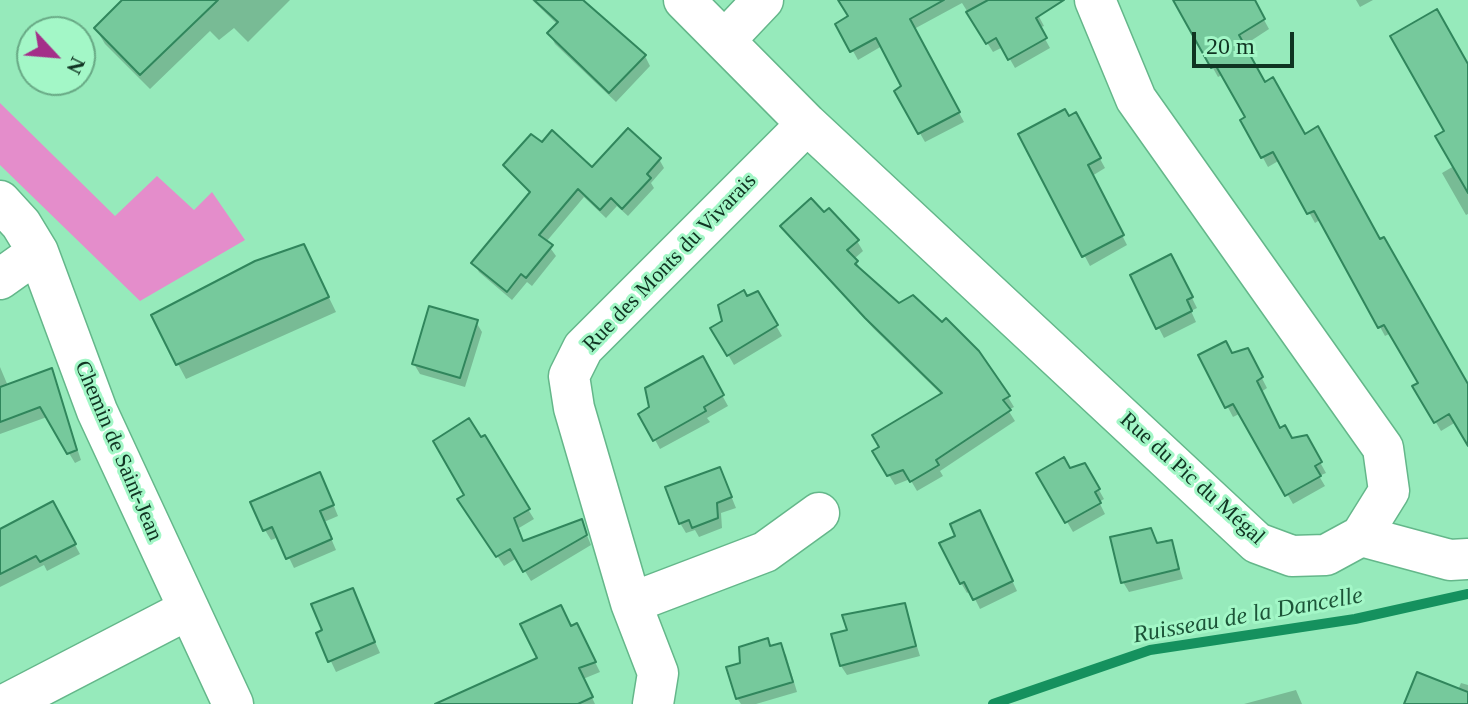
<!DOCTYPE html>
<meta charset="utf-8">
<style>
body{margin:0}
#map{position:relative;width:1468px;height:704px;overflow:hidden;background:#96eabb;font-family:Georgia,serif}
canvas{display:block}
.north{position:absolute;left:16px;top:16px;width:80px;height:80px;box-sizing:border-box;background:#a3f7c7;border:2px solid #68a985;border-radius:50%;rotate:116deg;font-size:22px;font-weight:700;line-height:32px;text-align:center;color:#103422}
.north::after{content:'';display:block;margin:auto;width:28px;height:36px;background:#a42f89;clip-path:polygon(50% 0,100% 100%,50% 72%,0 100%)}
.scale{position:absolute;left:1192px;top:32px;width:102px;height:36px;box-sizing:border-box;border:4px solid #103422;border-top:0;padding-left:10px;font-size:24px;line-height:28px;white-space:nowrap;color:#103422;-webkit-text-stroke:6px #a3f7c7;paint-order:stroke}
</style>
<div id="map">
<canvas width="1468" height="704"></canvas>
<div class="north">N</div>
<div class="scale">20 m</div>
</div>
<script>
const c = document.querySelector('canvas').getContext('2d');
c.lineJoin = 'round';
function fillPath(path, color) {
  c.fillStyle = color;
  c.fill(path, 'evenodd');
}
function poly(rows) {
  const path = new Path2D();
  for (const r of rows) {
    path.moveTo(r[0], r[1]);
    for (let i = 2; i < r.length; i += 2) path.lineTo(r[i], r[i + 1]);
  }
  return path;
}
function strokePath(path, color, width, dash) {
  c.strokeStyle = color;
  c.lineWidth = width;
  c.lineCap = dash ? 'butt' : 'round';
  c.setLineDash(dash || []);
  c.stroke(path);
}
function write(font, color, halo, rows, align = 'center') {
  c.font = font + ' Georgia,serif';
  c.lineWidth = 6;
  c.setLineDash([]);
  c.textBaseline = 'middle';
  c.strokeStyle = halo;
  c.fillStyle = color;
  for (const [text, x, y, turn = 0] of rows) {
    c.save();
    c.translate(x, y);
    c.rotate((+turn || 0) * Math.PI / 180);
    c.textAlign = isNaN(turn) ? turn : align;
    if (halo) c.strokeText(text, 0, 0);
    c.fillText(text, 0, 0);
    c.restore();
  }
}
fillPath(poly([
 [0,103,115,216,157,176,194,210,212,192,245,240,140,301,0,165]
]), '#e48dcb');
fillPath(poly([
 [125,0,290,0,248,42,234,28,219,40,210,31,150,89,105,44,96,29],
 [532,0,581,0,645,56,650,66,616,102,555,44,550,34,558,25],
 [846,0,1030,0,1044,26,1039,28,1050,48,1015,68,1003,47,993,52,962,3,914,29,964,122,925,142,896,92,904,87,882,46,858,60,838,24,851,26],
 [1180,0,1253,0,1269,29,1243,46,1265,84,1379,242,1468,387,1468,443,1456,422,1441,431,1415,387,1421,384,1391,333,1385,336,1321,219,1315,223,1280,160,1268,167,1243,121,1247,118,1222,75,1218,77,1176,2],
 [1356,0,1373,0,1360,7],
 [1468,68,1468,214,1466,215,1442,173,1454,166,1447,131],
 [1076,115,1105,168,1092,176,1127,245,1090,266,1021,135],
 [659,159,664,168,651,183,654,188,628,216,617,206,606,218,584,197,546,242,556,256,532,286,527,282,512,300,479,272,474,263,530,194,506,165,592,170],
 [783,227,857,241,863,251,854,259,863,272,1008,397,1014,407,1008,410,1015,421,940,471,943,476,917,491,910,479,895,485,875,452,942,395,873,328],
 [311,261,336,312,186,379,178,364],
 [1176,266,1197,308,1191,311,1196,322,1164,338,1132,276],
 [757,293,782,336,734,365,713,328],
 [476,322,482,332,465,387,420,374,414,364],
 [1232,355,1253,361,1267,388,1261,392,1280,430,1291,440,1306,437,1326,473,1319,476,1325,486,1293,504,1241,413,1233,417,1201,356],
 [702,359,728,406,707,418,710,422,660,449,641,414,652,408],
 [0,367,8,386,51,370,81,460,75,463,47,417,0,434],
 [484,438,534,519,519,528,524,543,581,521,591,545,531,581,517,558,504,566,460,500,466,496],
 [1085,465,1104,499,1099,502,1105,514,1073,532,1039,474],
 [720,469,736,508,721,513,722,528,699,537,695,530,686,533,680,523],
 [325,485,338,516,324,522,336,550,294,568,279,537,271,540,265,530],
 [52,503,80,554,47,571,44,565,0,587,0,531],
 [985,523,1017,591,980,609,971,591,967,593,961,583],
 [1171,542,1183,579,1129,592,1123,582,1158,545],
 [352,590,380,653,336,672,318,634,325,631],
 [904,605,920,656,847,675,841,666,849,631,845,616],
 [571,628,582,636,600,672,583,679,595,704,440,704,539,659],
 [767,641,771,648,780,645,786,655,797,692,756,704,741,704,737,698,742,664],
 [1461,683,1468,685,1468,704,1406,704,1458,690],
 [1296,690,1302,704,1244,704]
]), '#0003');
strokePath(poly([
 [993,704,1150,650,1355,619,1468,594]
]), '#15915e', 10);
const building = poly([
 [122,0,218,0,140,75,94,28,122,0],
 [534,0,583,0,646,55,609,93,547,33,558,22,534,0],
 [838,0,944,0,910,19,960,112,918,134,894,91,901,86,876,38,850,52,835,24,848,16,838,0],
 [988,0,1064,0,1036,18,1047,38,1008,60,996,38,986,44,966,12,988,0],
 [1173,0,1255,0,1265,19,1239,35,1265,82,1273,77,1305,134,1318,126,1380,239,1384,237,1468,384,1468,446,1449,414,1434,423,1412,386,1418,383,1384,325,1378,328,1314,211,1307,214,1273,152,1261,158,1240,120,1245,117,1216,66,1211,68,1173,0],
 [1437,9,1468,64,1468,193,1435,136,1444,131,1390,36,1437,9],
 [1065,109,1069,116,1076,112,1101,158,1088,165,1124,235,1082,257,1018,134,1065,109],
 [628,128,661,158,647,174,651,178,622,209,611,198,600,210,578,189,539,235,553,245,526,278,521,274,507,292,471,263,530,192,503,165,531,134,542,142,552,130,592,167,628,128],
 [811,198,824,212,829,208,859,240,847,250,858,261,855,264,899,303,913,295,942,322,946,318,979,351,1010,396,1003,400,1011,410,936,460,939,465,910,482,903,470,887,476,872,451,879,447,872,435,942,393,865,318,780,226,811,198],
 [304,244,329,297,176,365,151,315,255,261,304,244],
 [1171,254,1193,297,1187,300,1192,311,1156,329,1130,275,1171,254],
 [744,290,747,296,758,291,778,325,727,356,710,328,722,321,718,305,744,290],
 [429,306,478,320,460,378,412,364,429,306],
 [1226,341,1232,353,1248,348,1263,377,1257,381,1280,428,1285,425,1292,438,1307,435,1322,462,1315,466,1321,476,1285,496,1233,404,1225,408,1198,355,1226,341],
 [703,356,724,395,704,407,706,411,653,441,638,414,649,407,645,388,703,356],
 [52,368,77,450,67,454,40,407,0,422,0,387,52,368],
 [469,418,481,437,485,435,530,509,514,518,523,541,582,519,587,535,523,572,510,549,496,557,457,499,464,495,433,441,469,418],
 [1064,457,1070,468,1085,463,1100,489,1095,492,1101,503,1065,523,1036,473,1064,457],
 [720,467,732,497,717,503,718,518,692,528,689,520,679,524,665,487,720,467],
 [320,472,334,505,320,511,332,539,286,559,272,527,263,531,250,502,320,472],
 [53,501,76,544,40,562,36,556,0,574,0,529,53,501],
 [980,510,1013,581,973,600,964,582,960,584,939,543,955,536,950,524,980,510],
 [1151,528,1157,543,1172,540,1179,569,1121,583,1110,537,1151,528],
 [353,588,375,642,328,662,316,633,322,630,311,604,353,588],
 [905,603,916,646,840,666,831,634,847,630,842,615,905,603],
 [561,605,571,626,577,623,596,662,579,668,593,697,578,704,435,704,537,658,520,624,561,605],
 [768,638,770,646,781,643,793,682,736,699,726,667,740,663,739,647,768,638],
 [1417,672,1468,692,1468,704,1404,704,1417,672]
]);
fillPath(building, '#76c99c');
strokePath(building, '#30865c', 2);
const minor = poly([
 [684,0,807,124,1257,543,1292,556,1326,555,1361,536,1389,491,1383,448,1136,99,1095,0],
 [726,39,763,0],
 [0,201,21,224,38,252,97,411,233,704],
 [0,279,38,252],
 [1361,536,1450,560,1468,559],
 [631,603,765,552,819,513],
 [6,704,189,609],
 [653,704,658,673,631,603,574,408,569,376,583,348,807,124]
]);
strokePath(minor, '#64b78a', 43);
strokePath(minor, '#fff', 40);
write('22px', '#103422', '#a3f7c7', [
 ["Rue des Monts du Vivarais",670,263,-46],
 ["Chemin de Saint-Jean",118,451,67],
 ["Rue du Pic du Mégal",1192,479,42]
]);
write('italic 24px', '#1c5438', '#a3f7c7', [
 ["Ruisseau de la Dancelle",1248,616,-10]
]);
</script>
